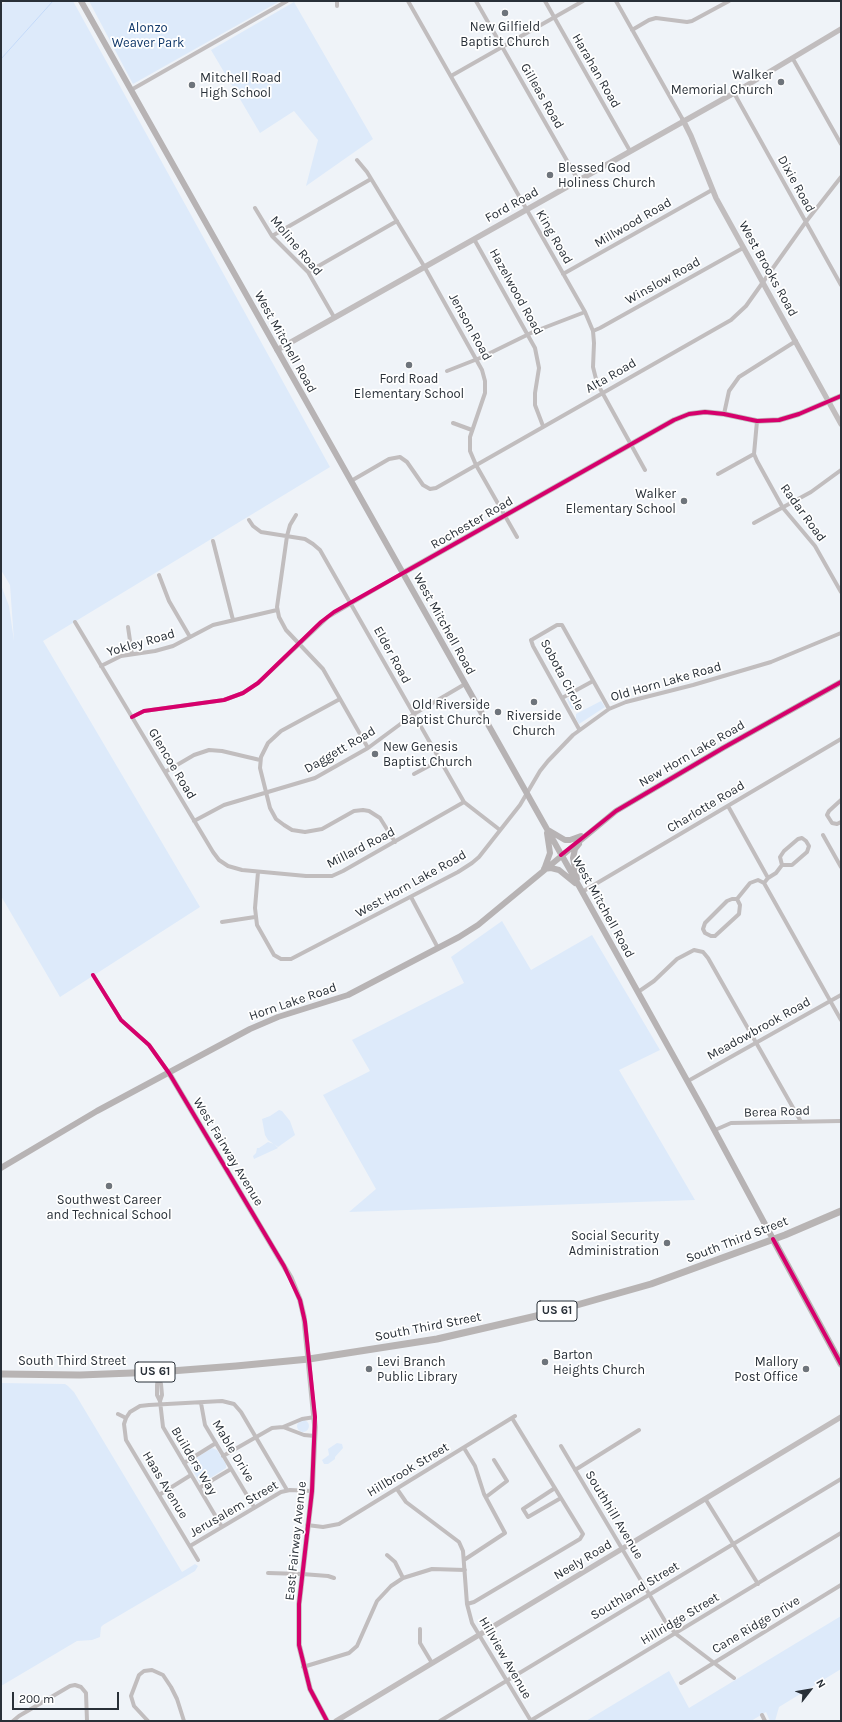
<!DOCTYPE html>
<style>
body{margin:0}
#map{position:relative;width:842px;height:1722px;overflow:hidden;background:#eff3f8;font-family:Karla,sans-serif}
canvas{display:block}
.frame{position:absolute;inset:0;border:2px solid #293038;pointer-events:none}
.north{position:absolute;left:790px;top:1670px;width:40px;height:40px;-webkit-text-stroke:3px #fff;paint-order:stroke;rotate:59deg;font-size:11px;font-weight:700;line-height:16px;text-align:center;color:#293038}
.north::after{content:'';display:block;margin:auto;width:14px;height:18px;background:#293038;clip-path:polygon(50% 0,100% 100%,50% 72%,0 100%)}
.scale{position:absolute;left:12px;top:1692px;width:107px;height:18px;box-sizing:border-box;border:2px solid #293038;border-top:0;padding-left:5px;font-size:12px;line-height:14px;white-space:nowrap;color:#293038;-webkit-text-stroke:3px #fff;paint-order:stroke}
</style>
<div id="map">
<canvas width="842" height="1722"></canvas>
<div class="frame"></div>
<div class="north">N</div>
<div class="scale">200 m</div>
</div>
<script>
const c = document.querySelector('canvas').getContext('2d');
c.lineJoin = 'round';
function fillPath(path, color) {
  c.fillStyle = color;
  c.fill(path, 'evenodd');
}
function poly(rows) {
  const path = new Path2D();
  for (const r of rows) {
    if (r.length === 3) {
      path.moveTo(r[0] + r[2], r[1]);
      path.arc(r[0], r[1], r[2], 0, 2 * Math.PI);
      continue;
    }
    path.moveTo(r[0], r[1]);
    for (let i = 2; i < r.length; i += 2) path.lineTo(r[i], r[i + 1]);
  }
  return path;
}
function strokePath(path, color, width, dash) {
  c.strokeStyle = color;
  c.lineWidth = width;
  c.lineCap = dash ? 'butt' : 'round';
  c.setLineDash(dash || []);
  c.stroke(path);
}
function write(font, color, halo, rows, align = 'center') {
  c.font = font + ' Karla,sans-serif';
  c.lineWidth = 3.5;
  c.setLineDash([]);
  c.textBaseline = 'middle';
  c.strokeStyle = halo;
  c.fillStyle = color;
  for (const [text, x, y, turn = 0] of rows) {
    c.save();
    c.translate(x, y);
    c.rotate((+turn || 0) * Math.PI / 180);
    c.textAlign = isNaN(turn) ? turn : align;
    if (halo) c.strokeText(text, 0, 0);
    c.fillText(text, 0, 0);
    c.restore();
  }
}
fillPath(poly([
 [7,1,73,1,330,467,43,641,200,907,60,997,1,896,1,585,9,606,14,641,10,585,1,570,1,5],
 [89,1,280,1,133,84],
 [294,2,373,139,306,186,318,140,294,111,260,133,211,50],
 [573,695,580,707,574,710,571,708,567,699],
 [601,701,605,707,579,724,576,719,576,714],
 [502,921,531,970,592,935,660,1050,619,1070,695,1200,349,1212,376,1189,323,1095,370,1071,352,1040,464,983,451,957],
 [279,1110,282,1111,290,1121,295,1135,278,1147,268,1140,265,1135,262,1119,270,1116],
 [268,1142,274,1144,278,1148,254,1159,253,1156,256,1153,257,1148,259,1148],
 [1,1383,65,1384,68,1386,74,1392,182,1572,195,1564,198,1566,195,1571,103,1625,101,1627,100,1637,92,1640,77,1641,1,1686],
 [303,1426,6],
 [337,1443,342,1444,343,1448,335,1457,335,1459,328,1464,324,1464,322,1460,329,1455,328,1449],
 [212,1448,217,1450,226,1464,226,1468,204,1482,200,1483,189,1464,191,1461],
 [841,1616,841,1669,779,1707,775,1721,770,1721,766,1712,751,1721,586,1721,669,1671,689,1708]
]), '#ddeafa');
strokePath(poly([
 [1,59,53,1]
]), '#c4daf9', 1);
strokePath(poly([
 [408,1,585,312,593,331,594,343,593,367,597,383,645,470],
 [476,1,578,180],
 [545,1,630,151],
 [616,1,683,120],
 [337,6,337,1],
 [632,30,649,20,656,18,687,22,692,21,729,1],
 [793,59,841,144],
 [451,76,583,1],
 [131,90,287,1],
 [734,93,841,285],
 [357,160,367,172,424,266,482,370,485,381,485,393,470,437,470,451,476,465,517,537],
 [255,208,272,236,308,272,334,317],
 [272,236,371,179],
 [474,239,535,348,539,368,535,393,535,405,543,426],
 [308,272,397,221],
 [563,274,712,190],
 [593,331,600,328,743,248],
 [447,371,480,358,533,332,585,312],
 [724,414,729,391,739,377,796,341],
 [757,421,754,454,757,461,783,508,815,546,841,592],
 [453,423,472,430],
 [718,474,754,454],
 [351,481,389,459,400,457,407,462,423,485,430,489,436,488,731,320,746,306,805,223,841,177],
 [296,515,290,525,287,536,277,607,279,617,286,630,323,669,368,748],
 [249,520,253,526,261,532,305,539,313,544,320,550,464,802,500,830],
 [754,523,811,492,841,470],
 [213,541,233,620],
 [159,575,169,601,190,637],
 [75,622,213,852,219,860,228,866,242,870,306,876,332,876,343,871,464,802],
 [128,627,132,654],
 [101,666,121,656,155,651,173,646,213,625,277,610],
 [562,698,593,681],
 [340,699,281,731,268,743,261,757,260,768,270,808,276,819,284,825,292,830,305,832,322,829,354,811,363,810,369,811,380,818,395,842],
 [132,717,144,711,224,700,243,693,258,683,328,617,403,573],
 [579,729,533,646,531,640,533,639,557,625,562,625,609,709],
 [165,772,194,755,209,750,222,751,260,760],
 [414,774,440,760],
 [841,800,829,811,827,815,832,823,837,824,841,822],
 [728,806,768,878],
 [194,821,224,805,315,778,368,748,414,714,465,684],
 [823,835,841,867],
 [258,872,255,908,257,925,274,955,281,959,291,959,458,872,472,863,479,857,520,805,540,771,548,761,573,735,609,709,626,702,693,685,771,662,841,633],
 [764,883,841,1020],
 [582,892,841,739],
 [411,897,438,948],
 [737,899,740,905,739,914,715,936,711,936,705,933,703,929,705,923,727,901,732,899,737,899,750,883,758,880,764,883,768,878,776,873,782,865,780,857,784,851,798,839,802,838,806,841,809,846,807,852,792,865,782,865],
 [222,922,255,917],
 [93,975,121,1020,149,1045,169,1073],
 [638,992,654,981,677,959,694,950,703,952,708,958,800,1120],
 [688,1081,841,995],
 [715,1130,731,1123,841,1121],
 [158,1378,161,1384,162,1395,160,1401,163,1427,222,1527],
 [158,1378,157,1385,157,1395,160,1401],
 [201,1403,205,1425,254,1507],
 [118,1414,126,1418],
 [283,1427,302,1419,315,1417],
 [561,1446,665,1621,676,1634,734,1678],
 [464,1448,475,1466,484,1494,505,1533,464,1560],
 [223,1456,272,1428,283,1427,304,1435,315,1436],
 [184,1463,216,1443],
 [575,1470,639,1430],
 [199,1488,231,1469],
 [555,1488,523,1509,528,1517,561,1498],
 [397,1489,406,1502,459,1542,463,1551,467,1604,472,1623,531,1721],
 [159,1495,191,1475],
 [486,1497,507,1481,494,1460],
 [706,1500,758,1584],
 [307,1525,323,1527,339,1524,515,1416],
 [190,1546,281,1492,290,1490,312,1491],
 [387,1555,395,1562,403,1578],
 [198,1560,126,1440,124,1424,126,1418,130,1412,140,1406,149,1405,222,1401,234,1404,241,1412,287,1490],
 [268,1573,302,1574,328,1576,334,1578],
 [467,1604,474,1602,580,1539,583,1534,512,1418],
 [420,1629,420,1643,432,1663],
 [303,1667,349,1653,357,1646,377,1601,391,1586,403,1578,432,1569,465,1570],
 [681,1683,841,1585],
 [762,1715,765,1721],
 [13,1721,19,1716,70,1686,75,1685,81,1687,86,1693,87,1721],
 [148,1721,134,1706,131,1696,139,1675,144,1671,152,1670,163,1675,171,1687,177,1699,184,1721],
 [440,1721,841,1479],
 [530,1721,841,1533]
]), '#c1bdbe', 4);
strokePath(poly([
 [683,120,691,136,716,198,841,424],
 [277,350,734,93,841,29],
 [403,573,674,420,689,414,705,412,724,414,757,421,779,420,799,414,841,396],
 [169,1073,291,1278,300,1300,304,1317,315,1427,312,1491,299,1604,299,1645,310,1689,327,1721],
 [336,1721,841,1417]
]), '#c1bdbe', 5.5);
strokePath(poly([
 [81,1,579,886,704,1111,773,1239],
 [548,830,565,840,570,840,581,836],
 [545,867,550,853,547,833],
 [544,869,551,868,559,870,575,883],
 [577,879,573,858,575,849,579,844],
 [1,1168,97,1111,250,1029,278,1017,348,995,459,937,478,925,616,811,723,748,841,682]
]), '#b7b3b4', 6);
strokePath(poly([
 [773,1239,841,1364]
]), '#bab7b7', 7);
strokePath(poly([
 [1,1374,80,1375,158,1372,236,1366,309,1359,437,1339,545,1314,651,1284,785,1235,841,1211]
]), '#b8b4b4', 7);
strokePath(poly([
 [132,717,144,711,224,700,243,693,258,683,321,622,334,612,674,420,689,414,705,412,724,414,757,421,779,420,799,414,841,396],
 [561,855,616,811,723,748,841,682],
 [93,975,121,1020,149,1045,169,1073,284,1266,300,1300,305,1322,315,1417,312,1491,299,1604,299,1645,310,1689,327,1721],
 [773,1239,841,1364]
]), '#d6006c', 4);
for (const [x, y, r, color] of [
 [505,13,4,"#6e747b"],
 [781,82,4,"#6e747b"],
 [192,85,4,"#6e747b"],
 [550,175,4,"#6e747b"],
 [409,365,4,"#6e747b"],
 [684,501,4,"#6e747b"],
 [534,702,4,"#6e747b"],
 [498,712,4,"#6e747b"],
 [375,754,4,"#6e747b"],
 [109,1186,4,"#6e747b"],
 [667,1243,4,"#6e747b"],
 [545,1362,4,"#6e747b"],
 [369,1369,4,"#6e747b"],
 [806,1369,4,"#6e747b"]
]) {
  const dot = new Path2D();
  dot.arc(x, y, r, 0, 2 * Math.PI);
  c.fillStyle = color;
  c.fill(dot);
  strokePath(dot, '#fff', 1.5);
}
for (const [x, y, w] of [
 [557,1311,40],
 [155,1372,40]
]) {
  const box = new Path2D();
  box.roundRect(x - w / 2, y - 10, w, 20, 3);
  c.fillStyle = '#fff';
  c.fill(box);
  strokePath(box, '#293038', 1);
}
write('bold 12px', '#293038', null, [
 ["US 61",557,1311],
 ["US 61",155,1372]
]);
write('13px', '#293038', '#fff', [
 ["New Gilfield",505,27,"center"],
 ["Baptist Church",505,42,"center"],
 ["Walker",773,75],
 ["Memorial Church",773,90],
 ["Mitchell Road",200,78,"left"],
 ["High School",200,93,"left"],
 ["Blessed God",558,168,"left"],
 ["Holiness Church",558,183,"left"],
 ["Ford Road",409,379,"center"],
 ["Elementary School",409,394,"center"],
 ["Walker",676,494],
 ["Elementary School",676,509],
 ["Old Riverside",490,705],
 ["Baptist Church",490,720],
 ["Riverside",534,716,"center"],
 ["Church",534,731,"center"],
 ["New Genesis",383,747,"left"],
 ["Baptist Church",383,762,"left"],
 ["Southwest Career",109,1200,"center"],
 ["and Technical School",109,1215,"center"],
 ["Social Security",659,1236],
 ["Administration",659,1251],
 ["Barton",553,1355,"left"],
 ["Heights Church",553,1370,"left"],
 ["Levi Branch",377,1362,"left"],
 ["Public Library",377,1377,"left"],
 ["Mallory",798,1362],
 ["Post Office",798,1377]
], 'right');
write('13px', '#11396b', '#fff', [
 ["Alonzo",148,28],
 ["Weaver Park",148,43]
]);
write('13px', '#293038', '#fff', [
 ["Harahan Road",596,71,60],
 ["Gilleas Road",542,96,60],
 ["Dixie Road",796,184,61],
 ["Ford Road",512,205,-29],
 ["Millwood Road",633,223,-30],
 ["King Road",554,237,60],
 ["Moline Road",296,246,50],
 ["West Brooks Road",768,269,61],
 ["Winslow Road",663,281,-29],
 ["Hazelwood Road",516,292,61],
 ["Jenson Road",470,327,61],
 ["West Mitchell Road",285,342,61],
 ["Alta Road",611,376,-30],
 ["Radar Road",803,513,54],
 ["Rochester Road",472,523,-30],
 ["West Mitchell Road",444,624,61],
 ["Yokley Road",141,643,-16],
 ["Elder Road",392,655,61],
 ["Sobota Circle",562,675,62],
 ["Old Horn Lake Road",666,682,-16],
 ["Daggett Road",340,750,-30],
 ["New Horn Lake Road",692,754,-30],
 ["Glencoe Road",172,764,59],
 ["Charlotte Road",706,807,-31],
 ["Millard Road",361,848,-27],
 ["West Horn Lake Road",411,884,-29],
 ["West Mitchell Road",603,907,61],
 ["Horn Lake Road",293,1002,-19],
 ["Meadowbrook Road",759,1029,-29],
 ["Berea Road",777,1112,-2],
 ["West Fairway Avenue",228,1152,59],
 ["South Third Street",737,1240,-21],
 ["South Third Street",428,1327,-11],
 ["South Third Street",72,1361],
 ["Mable Drive",233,1451,59],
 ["Builders Way",194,1461,59],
 ["Hillbrook Street",408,1470,-31],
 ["Haas Avenue",165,1485,59],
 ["Jerusalem Street",234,1509,-30],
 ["Southhill Avenue",614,1515,59],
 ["East Fairway Avenue",296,1541,-84],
 ["Neely Road",583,1560,-31],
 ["Southland Street",635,1591,-31],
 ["Hillridge Street",680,1619,-31],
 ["Cane Ridge Drive",756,1625,-31],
 ["Hillview Avenue",505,1658,60]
]);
</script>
